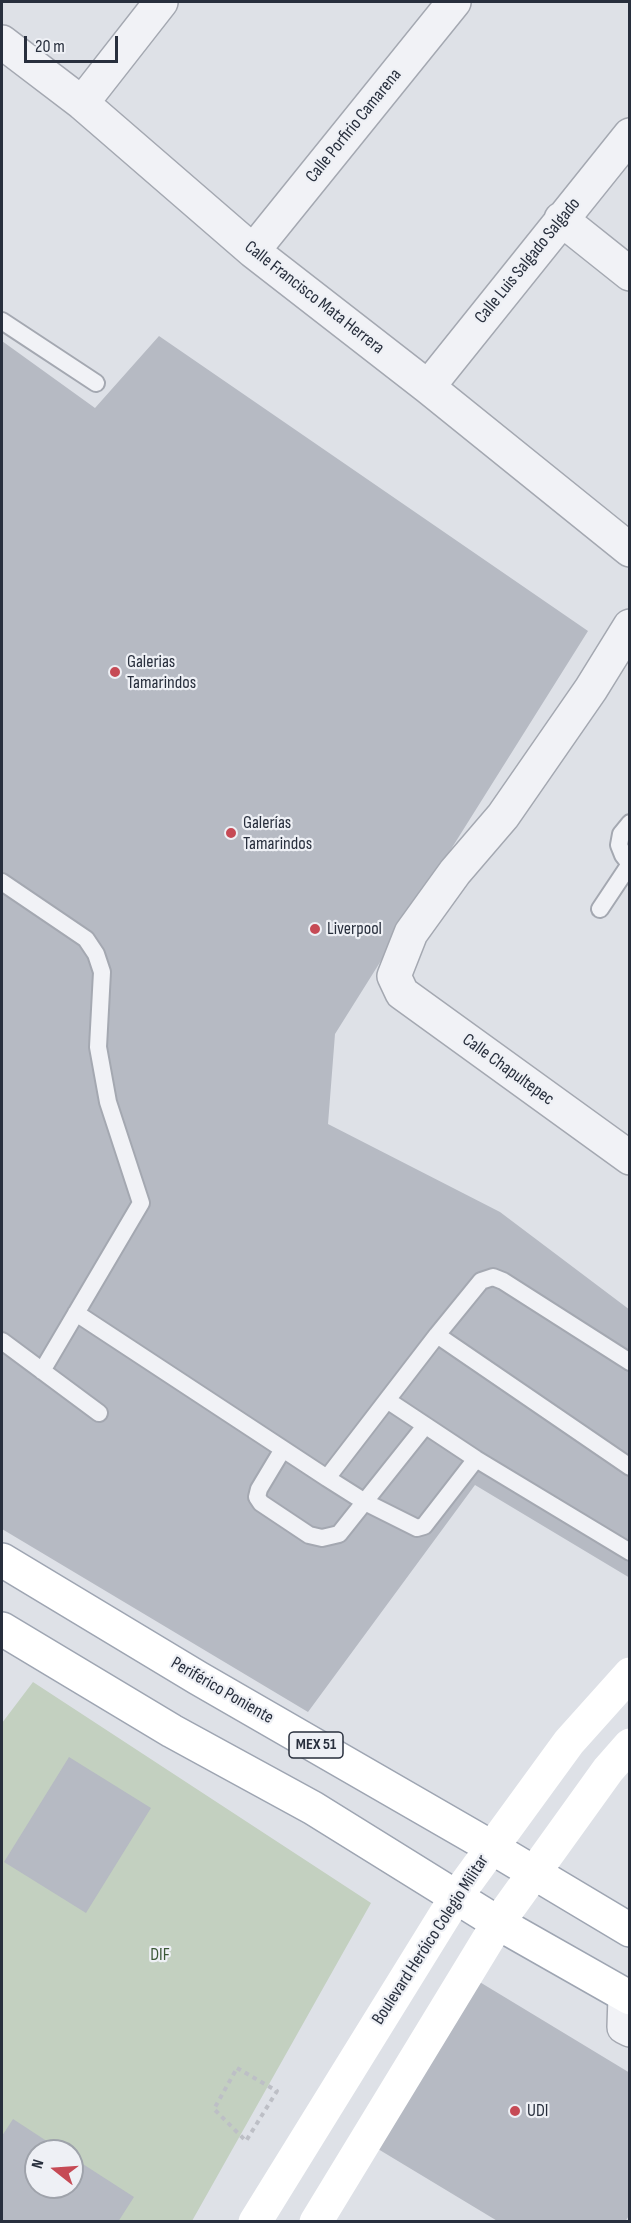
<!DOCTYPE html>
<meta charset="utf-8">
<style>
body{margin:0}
#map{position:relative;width:631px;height:2223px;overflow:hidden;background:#dee1e7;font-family:"Sofia Sans Condensed",sans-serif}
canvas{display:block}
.frame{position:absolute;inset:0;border:3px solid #282f3d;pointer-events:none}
.north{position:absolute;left:24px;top:2139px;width:60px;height:60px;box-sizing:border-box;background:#eef0f5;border:2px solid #9fa3ab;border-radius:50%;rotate:287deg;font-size:16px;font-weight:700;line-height:24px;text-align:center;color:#282f3d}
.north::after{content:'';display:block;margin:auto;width:21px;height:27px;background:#c64a55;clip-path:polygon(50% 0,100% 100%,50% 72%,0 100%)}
.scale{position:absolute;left:24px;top:36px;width:94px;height:27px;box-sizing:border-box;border:3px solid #282f3d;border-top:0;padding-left:8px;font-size:18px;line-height:21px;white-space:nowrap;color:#282f3d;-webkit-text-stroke:4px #eef0f5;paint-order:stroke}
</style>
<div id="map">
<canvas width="631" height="2223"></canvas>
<div class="frame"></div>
<div class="north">N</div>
<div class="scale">20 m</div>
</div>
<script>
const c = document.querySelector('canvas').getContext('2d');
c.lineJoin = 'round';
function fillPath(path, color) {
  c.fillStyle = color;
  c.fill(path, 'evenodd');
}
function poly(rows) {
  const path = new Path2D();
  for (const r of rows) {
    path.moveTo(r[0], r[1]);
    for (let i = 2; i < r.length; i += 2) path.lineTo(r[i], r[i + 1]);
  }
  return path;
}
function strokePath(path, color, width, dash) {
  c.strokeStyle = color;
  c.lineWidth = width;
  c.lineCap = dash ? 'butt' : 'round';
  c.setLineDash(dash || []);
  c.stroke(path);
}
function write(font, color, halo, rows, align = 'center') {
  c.font = font + ' "Sofia Sans Condensed",sans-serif';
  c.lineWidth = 4.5;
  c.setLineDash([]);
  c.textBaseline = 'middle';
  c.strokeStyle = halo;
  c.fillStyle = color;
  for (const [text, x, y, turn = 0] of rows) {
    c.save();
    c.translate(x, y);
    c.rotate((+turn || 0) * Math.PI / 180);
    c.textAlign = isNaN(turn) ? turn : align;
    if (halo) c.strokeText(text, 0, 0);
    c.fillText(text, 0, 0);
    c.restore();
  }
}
fillPath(poly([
 [33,1682,371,1903,192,2221,2,2221,2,1723],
 [36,2151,72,2151,72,2187,36,2187]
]), '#c3d0c0');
fillPath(poly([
 [159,336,588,631,335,1034,328,1124,500,1212,630,1310,630,1578,475,1485,308,1712,2,1529,2,341,95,408],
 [69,1757,151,1808,86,1913,4,1862],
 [478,1981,630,2073,630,2214,625,2222,499,2222,378,2149],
 [13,2119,62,2151,36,2151,36,2187,72,2187,72,2157,134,2197,118,2222,2,2222,2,2136]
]), '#b6bac3');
const lane = poly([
 [2,321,96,383],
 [2,882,86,939,96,954,102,972,98,1047,108,1102,141,1203,42,1371],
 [600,909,630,864,623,855,619,845,621,834,630,823],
 [76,1313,327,1478,437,1335,630,1467],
 [437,1335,481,1281,493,1277,503,1281,630,1362],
 [2,1341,99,1413],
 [387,1400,476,1459,630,1552],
 [283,1449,259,1489,257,1497,261,1503,309,1535,322,1538,339,1534,425,1426],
 [327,1478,365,1502,417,1528,424,1526,476,1459]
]);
const street = poly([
 [2,42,82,103,253,251,428,387,630,550],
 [82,103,161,2],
 [561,219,630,274],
 [253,251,454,2],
 [428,387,630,135],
 [630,626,591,689,503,816,455,872,411,933,394,976,402,993,630,1158],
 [625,1996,624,2027,630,2030]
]);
const primary = poly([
 [2,1560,198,1678,491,1847,630,1930],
 [2,1629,172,1731,313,1808,498,1923,630,1998]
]);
strokePath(lane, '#a4a8b1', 20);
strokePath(street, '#a4a8b1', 36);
strokePath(primary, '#9ea5b2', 36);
strokePath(poly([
 [237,2068,277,2091,246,2141,214,2109,237,2068]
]), '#bdbfc6', 4, [4.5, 4.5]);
strokePath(lane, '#f1f2f6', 16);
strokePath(street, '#f1f2f6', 33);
strokePath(poly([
 [255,2222,456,1897,569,1742,630,1674],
 [316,2222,498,1923,608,1770,630,1745]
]), '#fff', 33);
strokePath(primary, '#fff', 33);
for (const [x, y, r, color] of [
 [115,672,6,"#c64a55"],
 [231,833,6,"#c64a55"],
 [315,929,6,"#c64a55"],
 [515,2111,6,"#c64a55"]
]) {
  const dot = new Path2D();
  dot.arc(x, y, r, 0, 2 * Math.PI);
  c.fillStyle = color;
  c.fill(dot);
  strokePath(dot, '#eef0f5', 2);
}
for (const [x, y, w] of [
 [316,1745,54]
]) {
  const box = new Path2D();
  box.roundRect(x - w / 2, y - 13, w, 26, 4.5);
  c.fillStyle = '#eef0f5';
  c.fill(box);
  strokePath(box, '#282f3d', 1.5);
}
write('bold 16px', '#282f3d', null, [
 ["MEX 51",316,1745]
]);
write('18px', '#282f3d', '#eef0f5', [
 ["Calle Porfirio Camarena",354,126,-51],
 ["Calle Luis Salgado Salgado",528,261,-51],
 ["Calle Francisco Mata Herrera",314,298,38],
 ["Calle Chapultepec",508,1070,36],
 ["Periférico Poniente",222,1691,30],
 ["Boulevard Heróico Colegio Militar",431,1940,-57]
]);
write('18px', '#282f3d', '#eef0f5', [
 ["Galerias",127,662],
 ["Tamarindos",127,683],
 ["Galerías",243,823],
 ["Tamarindos",243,844],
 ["Liverpool",327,929],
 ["UDI",527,2111]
], 'left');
write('18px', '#3b5837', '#eef0f5', [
 ["DIF",160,1955]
]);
</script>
